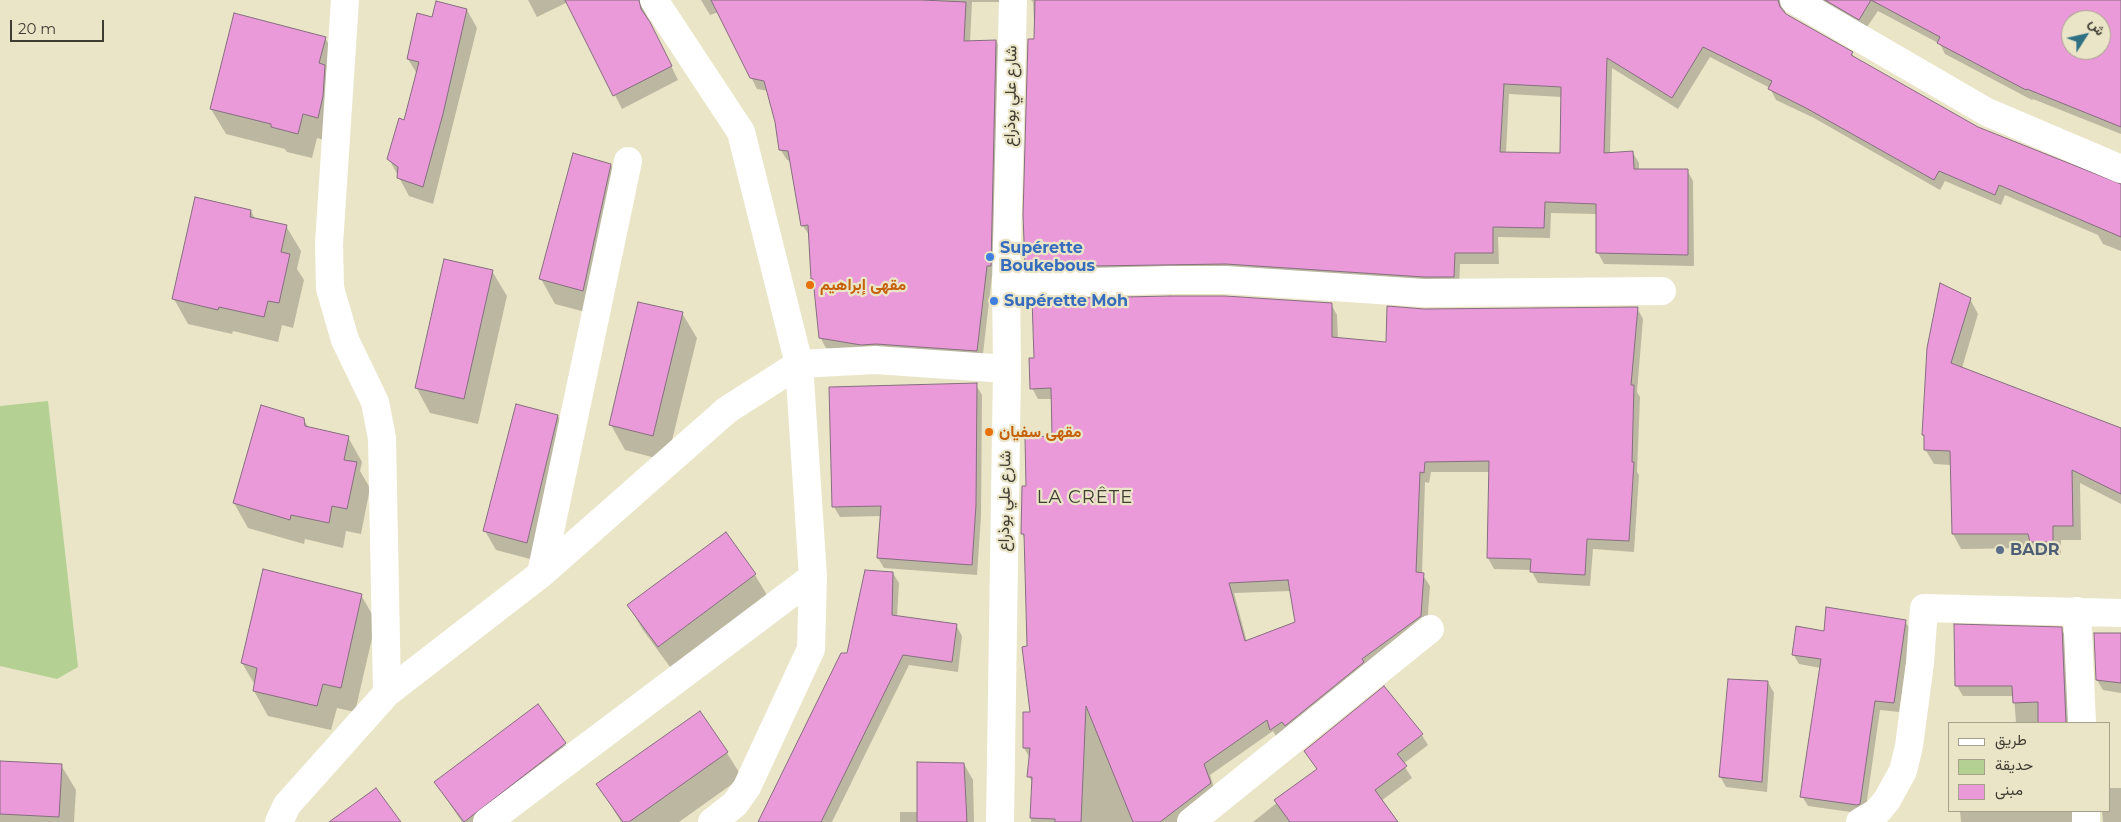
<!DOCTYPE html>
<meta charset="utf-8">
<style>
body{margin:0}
#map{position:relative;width:2121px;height:822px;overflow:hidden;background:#ebe5c8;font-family:Montserrat,Vazirmatn,sans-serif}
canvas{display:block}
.legend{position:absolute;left:1948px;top:722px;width:162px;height:90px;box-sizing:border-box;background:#ebe5c8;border:1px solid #a6a18c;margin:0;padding:6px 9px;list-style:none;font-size:15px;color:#3f3c31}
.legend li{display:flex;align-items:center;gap:10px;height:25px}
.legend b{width:25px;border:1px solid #a6a18c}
.north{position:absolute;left:2061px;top:10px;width:50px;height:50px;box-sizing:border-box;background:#ebe5c8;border:1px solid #a6a18c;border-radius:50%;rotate:55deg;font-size:14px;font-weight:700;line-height:20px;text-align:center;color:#3f3c31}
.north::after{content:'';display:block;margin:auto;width:18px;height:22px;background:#307184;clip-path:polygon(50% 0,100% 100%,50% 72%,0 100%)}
.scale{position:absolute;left:10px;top:20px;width:94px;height:22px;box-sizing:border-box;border:2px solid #3f3c31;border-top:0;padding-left:6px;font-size:15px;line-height:18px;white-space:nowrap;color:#3f3c31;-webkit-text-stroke:4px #ebe5c8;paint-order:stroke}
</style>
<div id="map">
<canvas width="2121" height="822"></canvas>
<ul class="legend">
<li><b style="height:6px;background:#fff"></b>طريق</li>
<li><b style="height:14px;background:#b4d193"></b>حديقة</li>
<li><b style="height:14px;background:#ea9ad9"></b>مبنى</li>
</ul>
<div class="north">ش</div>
<div class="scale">20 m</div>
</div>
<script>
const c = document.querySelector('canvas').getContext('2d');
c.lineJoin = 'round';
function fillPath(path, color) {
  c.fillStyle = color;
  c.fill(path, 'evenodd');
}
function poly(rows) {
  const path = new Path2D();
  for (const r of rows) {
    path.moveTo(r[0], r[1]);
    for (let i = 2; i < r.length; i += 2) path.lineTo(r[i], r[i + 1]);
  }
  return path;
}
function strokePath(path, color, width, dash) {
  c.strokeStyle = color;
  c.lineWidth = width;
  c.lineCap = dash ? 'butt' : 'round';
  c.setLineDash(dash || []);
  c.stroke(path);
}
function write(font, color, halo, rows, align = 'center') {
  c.font = font + ' Montserrat,Vazirmatn,sans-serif';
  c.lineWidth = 4.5;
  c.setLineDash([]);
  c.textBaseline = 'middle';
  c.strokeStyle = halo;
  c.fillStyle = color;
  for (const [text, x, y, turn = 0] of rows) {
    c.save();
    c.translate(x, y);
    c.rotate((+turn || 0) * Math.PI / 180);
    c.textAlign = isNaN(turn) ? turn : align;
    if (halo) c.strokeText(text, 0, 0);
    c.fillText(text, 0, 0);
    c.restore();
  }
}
fillPath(poly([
 [48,401,78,667,57,679,0,666,0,406]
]), '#b4d193');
fillPath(poly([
 [528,0,639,0,678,80,622,109,568,2,537,17],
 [701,0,1009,0,1006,2,972,2,970,42,996,41,1002,52,996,277,992,276,982,362,868,356,826,348,820,337,815,284,812,279,810,236,802,225,791,161,787,160,780,149,776,122,768,91,757,89,719,12,710,15],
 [1031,0,1790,0,1786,4,1785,14,1852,53,1854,58,1977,128,2121,187,2121,251,2103,244,2098,235,2005,195,2001,205,1945,181,1940,190,1814,118,1776,100,1770,88,1710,57,1678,109,1612,68,1610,154,1633,153,1639,163,1639,170,1687,170,1693,181,1694,266,1604,264,1598,253,1597,214,1551,213,1550,238,1498,237,1499,264,1460,264,1459,288,1033,278,1027,267,1035,40,1033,2],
 [1509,94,1562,97,1561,155,1506,153],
 [1814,0,2121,0,2121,134,2033,99,2032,100,1945,54,1940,44,1878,11,1865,30],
 [2071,20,2101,20,2101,50,2071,50],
 [467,10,477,28,433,204,409,196,389,159,405,122,417,74,408,59,433,19],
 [325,38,340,63,332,142,317,138,312,158,287,152,285,149,226,134,211,109],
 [611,165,625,190,597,315,555,304,541,279],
 [251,211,255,219,286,226,301,251,297,269,304,280,293,328,282,325,278,342,233,331,232,334,188,324,174,299],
 [492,271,507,296,478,424,430,413,416,387],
 [1970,299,1978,314,1962,368,2121,429,2121,504,2080,483,2081,540,2061,540,2061,556,2040,556,2035,548,1961,549,1953,534,1951,465,1934,464,1925,449,1925,439,1923,435],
 [1331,304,1337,315,1338,339,1387,343,1424,310,1637,308,1643,319,1637,392,1640,397,1637,472,1639,475,1634,552,1593,549,1590,586,1538,583,1531,570,1494,569,1488,558,1490,472,1431,472,1429,483,1425,482,1422,574,1430,586,1427,627,1278,740,1273,731,1210,775,1216,794,1180,822,1031,822,1033,783,1029,777,1030,758,1024,748,1031,713,1025,539,1022,534,1023,488,1027,488,1054,437,1053,399,1038,399,1032,388],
 [1291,591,1297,622,1247,642,1234,593],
 [682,313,697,338,667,461,625,450,611,425],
 [976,385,982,395,981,516,977,575,884,568,878,558,881,516,840,517,834,507],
 [558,416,569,436,538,561,496,550,485,531],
 [303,419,309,428,348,437,362,462,360,471,370,488,361,534,346,531,343,548,305,539,304,544,248,528,234,503],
 [725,534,755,575,770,600,673,671,643,630,628,605],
 [893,573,899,583,897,617,956,625,962,636,958,672,909,665,832,822,777,822,848,655],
 [361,595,376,621,355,712,337,708,331,730,268,716,254,691,255,685,242,663],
 [1905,621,1911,631,1899,712,1880,710,1865,814,1808,806,1802,796,1821,668,1799,664,1793,654],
 [2061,628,2067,639,2071,723,2016,723,2014,696,1963,696,1957,686],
 [2121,634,2121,693,2103,690,2097,680],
 [1768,682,1774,693,1767,792,1726,787,1720,776],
 [699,713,727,753,742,777,679,822,621,822,598,784],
 [1422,735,1428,745,1403,764,1412,778,1381,801,1396,822,1253,822,1318,770,1306,751],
 [565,744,576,763,498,822,462,822,435,782],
 [0,762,61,765,76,790,74,822,0,822],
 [964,764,973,780,974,822,900,822,900,812,918,812],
 [2110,788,2121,788,2121,822,2103,822,2102,811,2110,811],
 [1960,811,2081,811,2077,822,1961,822]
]), '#0003');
const building = poly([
 [565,0,639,0,641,9,650,22,672,66,613,96,565,0],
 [711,0,921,0,966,2,964,41,996,40,991,266,987,266,977,351,876,344,861,345,819,338,813,279,811,279,808,225,801,226,788,151,779,150,775,122,764,81,750,78,711,0],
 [1035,0,1778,0,1780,7,1786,14,1853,52,1851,55,1978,127,2121,184,2121,237,1999,185,1995,195,1939,171,1934,180,1806,108,1768,89,1772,81,1703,47,1672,98,1607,58,1604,153,1633,151,1634,169,1688,169,1688,255,1596,253,1596,204,1545,202,1544,228,1493,227,1493,253,1455,253,1454,277,1424,277,1226,264,1025,267,1023,215,1028,39,1034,39,1035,0],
 [1504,84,1561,87,1560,153,1500,152,1504,84],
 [1825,0,2121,0,2121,127,2027,89,2026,90,1937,43,1940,37,1871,0,1859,20,1825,0],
 [2071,20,2101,20,2101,50,2071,50,2071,20],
 [436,1,467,9,443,114,423,187,397,178,398,167,387,159,399,118,404,120,419,62,407,59,417,13,432,17,436,1],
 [234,13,326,37,319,63,325,65,323,96,318,118,303,114,298,134,271,127,271,124,210,109,234,13],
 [573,153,611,164,583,291,539,279,573,153],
 [195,197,251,210,250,217,287,225,281,252,290,254,279,303,268,301,264,317,219,307,218,310,172,299,195,197],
 [444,259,493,270,464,399,415,388,444,259],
 [1940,283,1971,298,1951,363,2121,428,2121,494,2072,470,2073,526,2053,526,2053,542,2030,542,2028,534,1952,534,1950,451,1924,450,1924,435,1922,435,1927,348,1940,283],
 [1170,296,1225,296,1332,303,1332,337,1386,342,1387,306,1424,309,1638,307,1631,385,1634,385,1632,462,1634,462,1629,541,1587,539,1585,575,1530,572,1531,559,1487,558,1489,461,1425,462,1424,473,1420,472,1416,572,1424,573,1421,616,1362,659,1364,662,1285,726,1282,722,1270,730,1267,720,1204,764,1211,783,1160,822,1133,822,1086,706,1081,822,1055,822,1055,819,1030,818,1032,777,1027,777,1030,748,1023,748,1023,712,1030,712,1022,647,1027,646,1024,534,1021,534,1022,486,1026,486,1025,437,1052,436,1051,388,1030,389,1029,358,1034,358,1032,299,1170,296],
 [1288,580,1295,622,1245,641,1229,583,1288,580],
 [638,302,683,312,653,436,609,425,638,302],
 [977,383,976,505,972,565,877,558,881,506,832,507,829,387,977,383],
 [516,404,558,415,527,543,483,531,516,404],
 [261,405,304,418,305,426,349,436,344,460,357,462,347,509,332,506,329,523,291,515,290,520,233,503,261,405],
 [726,532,756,574,658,647,627,605,726,532],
 [263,569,362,594,341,688,323,684,317,706,253,691,257,668,241,663,263,569],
 [865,570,893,572,892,615,957,624,952,662,903,655,821,822,758,822,841,653,847,653,865,570],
 [1826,607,1906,620,1894,703,1875,701,1860,804,1857,805,1800,797,1821,659,1792,655,1796,626,1824,631,1826,607],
 [1954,624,2062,627,2066,723,2038,723,2038,702,2013,703,2012,686,1955,686,1954,624],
 [2094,633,2121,633,2121,683,2096,680,2094,633],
 [1728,679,1768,681,1762,782,1719,777,1728,679],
 [1384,686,1423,734,1397,754,1407,766,1375,790,1398,822,1290,822,1274,800,1317,769,1304,751,1384,686],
 [538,704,566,743,464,822,434,782,538,704],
 [700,711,728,752,629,822,623,822,596,784,700,711],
 [0,761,62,764,59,817,0,814,0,761],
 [917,762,964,763,967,822,917,822,917,762],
 [376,788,401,822,329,822,376,788]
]);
fillPath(building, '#ea9ad9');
strokePath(building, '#856e7f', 1);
strokePath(poly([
 [345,0,329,244,330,288,345,340,375,402,382,438,387,693],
 [654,0,741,132,799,364,813,577,811,649,747,787,735,804,712,822],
 [1794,0,1987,112,2121,169],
 [1006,284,1170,280,1226,280,1424,293,1662,291],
 [541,574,628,161],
 [2077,611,2082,723],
 [2086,811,2086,822],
 [279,822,287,805,387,693,541,574,727,410,799,364,875,360,1007,369],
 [487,822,813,577],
 [1000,822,1007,369,1006,284,1013,0],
 [1191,822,1430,629],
 [1860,822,1877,812,1887,800,1903,771,1909,746,1920,663,1924,608,2121,613]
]), '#fff', 28);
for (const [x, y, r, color] of [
 [990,257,5,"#3f7fe0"],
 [810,285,5,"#e8710a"],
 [994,301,5,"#3f7fe0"],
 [989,432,5,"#e8710a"],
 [2000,550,5,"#5c6f8a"]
]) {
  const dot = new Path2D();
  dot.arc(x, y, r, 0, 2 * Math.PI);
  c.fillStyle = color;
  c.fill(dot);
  strokePath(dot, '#ebe5c8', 2);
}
write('16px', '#3f3c31', '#ebe5c8', [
 ["شارع علي بوذراع",1011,96,-89],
 ["شارع علي بوذراع",1005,501,-89]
]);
write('bold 16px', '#366cbe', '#ebe5c8', [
 ["Supérette",1000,248],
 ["Boukebous",1000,266],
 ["Supérette Moh",1004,301]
], 'left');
write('bold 16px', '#c56008', '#ebe5c8', [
 ["مقهى إبراهيم",820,285],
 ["مقهى سفيان",999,432]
], 'left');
write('bold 16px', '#4e5e75', '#ebe5c8', [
 ["BADR",2010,550]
], 'left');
c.letterSpacing = '1px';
write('18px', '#3f3c31', '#ebe5c8', [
 ["LA CRÊTE",1085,498]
]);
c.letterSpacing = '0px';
</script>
